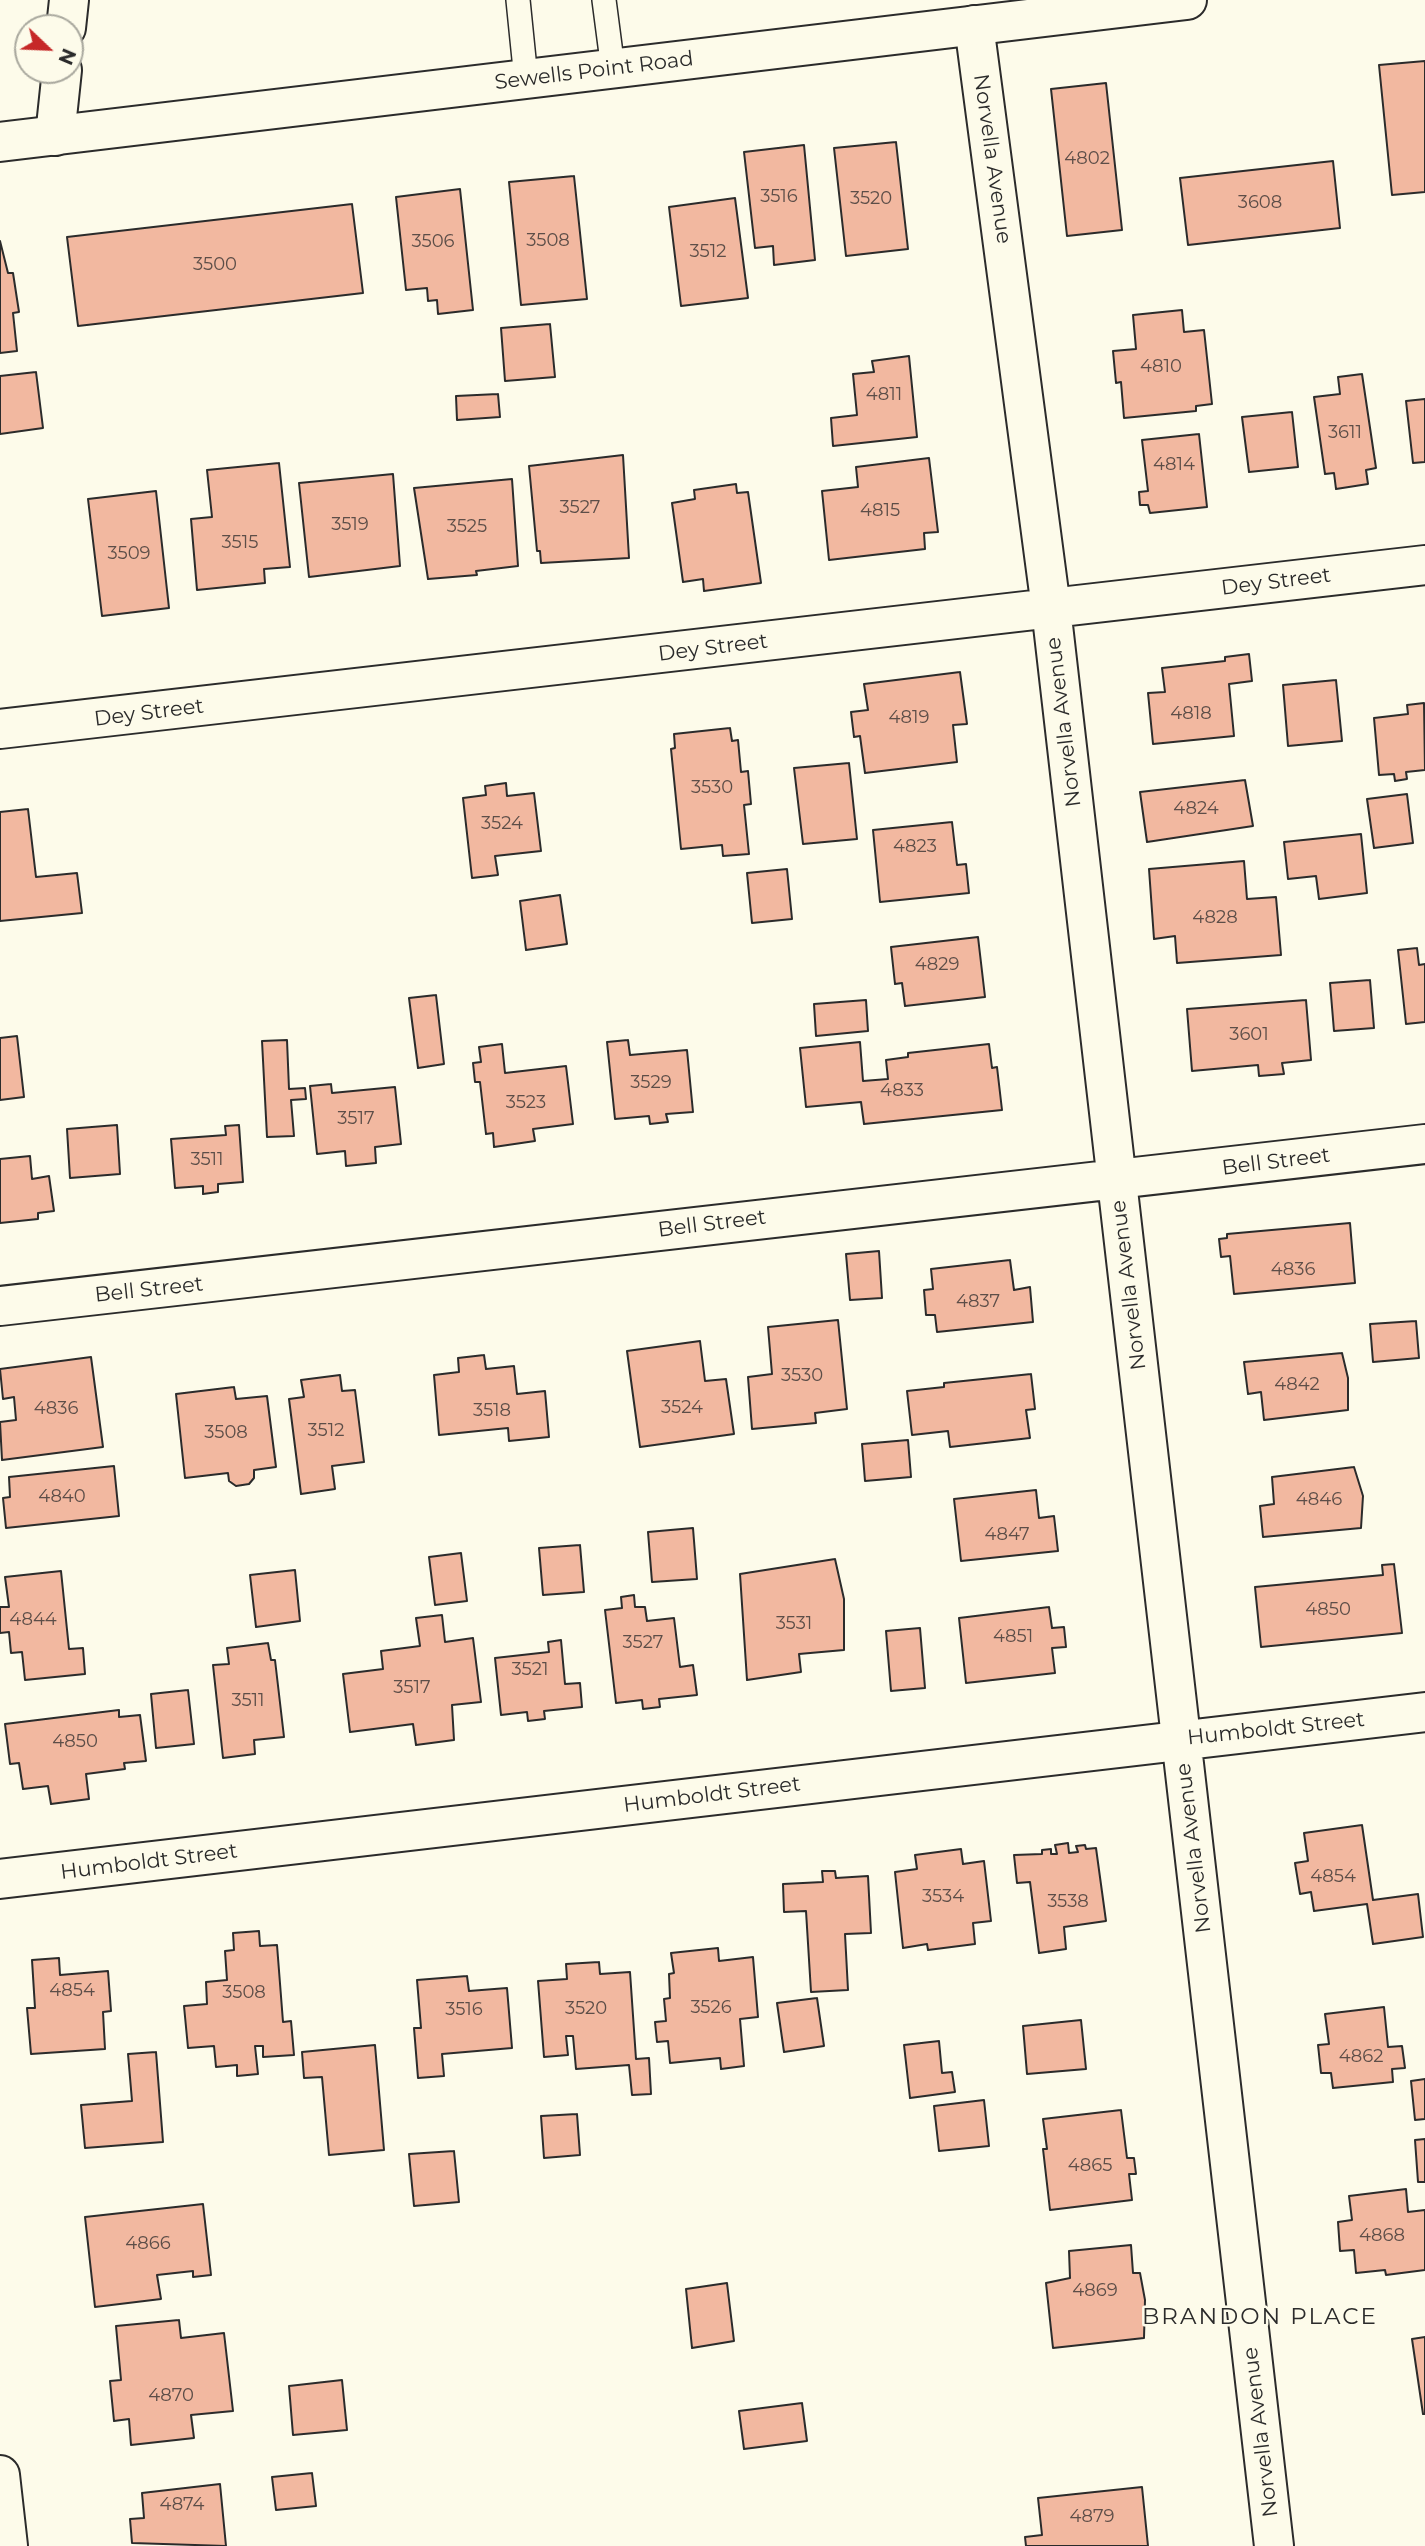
<!DOCTYPE html>
<style>
body{margin:0}
#map{position:relative;width:1425px;height:2546px;overflow:hidden;background:#fdfbea;font-family:Montserrat,sans-serif}
canvas{display:block}
.north{position:absolute;left:14px;top:14px;width:70px;height:70px;box-sizing:border-box;background:#fdfbea;border:2px solid #a9a89e;border-radius:50%;rotate:113deg;font-size:19px;font-weight:700;line-height:28px;text-align:center;color:#2b2b2b}
.north::after{content:'';display:block;margin:auto;width:24px;height:32px;background:#c62828;clip-path:polygon(50% 0,100% 100%,50% 72%,0 100%)}
</style>
<div id="map">
<canvas width="1425" height="2546"></canvas>
<div class="north">N</div>
</div>
<script>
const c = document.querySelector('canvas').getContext('2d');
c.lineJoin = 'round';
function fillPath(path, color) {
  c.fillStyle = color;
  c.fill(path, 'evenodd');
}
function poly(rows) {
  const path = new Path2D();
  for (const r of rows) {
    path.moveTo(r[0], r[1]);
    for (let i = 2; i < r.length; i += 2) path.lineTo(r[i], r[i + 1]);
  }
  return path;
}
function strokePath(path, color, width, dash) {
  c.strokeStyle = color;
  c.lineWidth = width;
  c.lineCap = dash ? 'butt' : 'round';
  c.setLineDash(dash || []);
  c.stroke(path);
}
function write(font, color, halo, rows, align = 'center') {
  c.font = font + ' Montserrat,sans-serif';
  c.lineWidth = 5;
  c.setLineDash([]);
  c.textBaseline = 'middle';
  c.strokeStyle = halo;
  c.fillStyle = color;
  for (const [text, x, y, turn = 0] of rows) {
    c.save();
    c.translate(x, y);
    c.rotate((+turn || 0) * Math.PI / 180);
    c.textAlign = isNaN(turn) ? turn : align;
    if (halo) c.strokeText(text, 0, 0);
    c.fillText(text, 0, 0);
    c.restore();
  }
}
const building = poly([
 [1425,61,1425,192,1392,195,1379,65,1425,61],
 [1106,83,1122,230,1067,236,1051,89,1106,83],
 [896,142,908,249,846,256,834,148,896,142],
 [804,145,815,260,774,265,773,246,755,248,744,152,804,145],
 [1333,161,1340,228,1188,245,1180,178,1333,161],
 [574,176,587,299,521,305,509,182,574,176],
 [460,189,473,310,438,314,437,300,428,301,427,288,406,290,396,197,460,189],
 [735,198,748,298,681,306,669,207,735,198],
 [352,204,363,293,78,326,67,237,352,204],
 [0,241,8,273,13,273,19,312,13,313,17,351,0,353,0,241],
 [1182,310,1184,332,1204,330,1212,404,1196,406,1196,411,1124,418,1121,382,1116,383,1113,351,1136,349,1133,315,1182,310],
 [550,324,555,377,505,381,501,328,550,324],
 [909,356,917,437,833,446,831,418,857,415,853,374,874,372,872,361,909,356],
 [36,372,43,428,0,434,0,376,36,372],
 [1362,374,1376,468,1366,470,1368,484,1336,489,1334,473,1325,474,1314,397,1340,394,1338,377,1362,374],
 [498,394,500,417,457,420,456,396,498,394],
 [1425,399,1425,462,1413,463,1406,401,1425,399],
 [1292,412,1298,467,1249,472,1242,417,1292,412],
 [1199,434,1207,507,1150,513,1148,505,1140,505,1139,492,1148,491,1142,440,1199,434],
 [623,455,629,558,541,563,540,551,537,551,529,466,623,455],
 [929,458,938,532,924,533,925,549,829,560,822,491,858,487,856,467,929,458],
 [279,463,290,567,264,569,265,583,197,590,191,519,212,517,207,470,279,463],
 [393,474,400,566,309,577,299,483,393,474],
 [512,479,518,566,476,571,477,575,428,579,414,488,512,479],
 [736,484,737,493,748,492,761,583,704,591,703,579,683,582,672,503,695,499,694,490,736,484],
 [156,491,169,608,102,616,88,499,156,491],
 [1249,654,1252,681,1229,684,1234,736,1153,744,1148,693,1165,692,1162,668,1225,661,1225,657,1249,654],
 [960,672,967,724,953,725,957,762,865,773,860,736,854,737,851,712,868,710,864,684,960,672],
 [1336,680,1342,741,1288,746,1283,685,1336,680],
 [1424,703,1425,770,1406,772,1407,779,1395,781,1394,774,1379,775,1374,718,1408,714,1407,705,1424,703],
 [730,728,732,741,738,740,741,772,748,771,751,804,744,805,749,854,723,856,722,845,681,849,671,749,675,748,674,734,730,728],
 [849,763,857,839,803,844,794,768,849,763],
 [1245,780,1253,826,1147,842,1140,792,1245,780],
 [506,783,507,796,534,793,541,851,495,856,498,875,472,878,463,798,486,795,485,786,506,783],
 [1407,794,1413,843,1374,848,1367,799,1407,794],
 [28,809,36,877,77,873,82,913,0,921,0,812,28,809],
 [952,822,957,865,966,864,969,893,880,902,873,830,952,822],
 [1361,834,1367,893,1319,899,1316,876,1288,879,1284,842,1361,834],
 [1244,861,1247,899,1276,897,1281,955,1177,963,1175,936,1154,939,1149,869,1244,861],
 [787,869,792,919,752,923,747,873,787,869],
 [560,895,567,944,526,950,520,901,560,895],
 [978,937,985,997,905,1006,902,983,895,984,891,947,978,937],
 [1417,948,1419,965,1425,964,1425,1022,1406,1024,1398,950,1417,948],
 [1370,980,1374,1028,1334,1031,1330,983,1370,980],
 [436,995,444,1064,418,1068,409,998,436,995],
 [866,1000,868,1031,816,1036,814,1004,866,1000],
 [1306,1000,1311,1060,1282,1063,1284,1074,1259,1076,1258,1065,1192,1071,1187,1009,1306,1000],
 [17,1036,24,1097,0,1100,0,1038,17,1036],
 [287,1040,289,1089,305,1088,306,1099,291,1100,294,1136,267,1137,262,1041,287,1040],
 [628,1040,630,1055,687,1050,693,1112,666,1114,668,1122,650,1124,649,1116,615,1119,607,1042,628,1040],
 [860,1042,863,1081,888,1079,886,1060,908,1057,908,1053,989,1044,992,1068,997,1067,1002,1110,864,1124,861,1102,806,1107,800,1048,860,1042],
 [502,1044,505,1073,566,1066,573,1124,533,1129,535,1141,494,1147,493,1133,486,1134,480,1082,475,1082,473,1063,481,1062,479,1047,502,1044],
 [331,1084,332,1093,395,1087,401,1144,375,1147,376,1163,346,1166,345,1151,317,1154,310,1086,331,1084],
 [117,1125,120,1174,70,1178,67,1129,117,1125],
 [239,1125,243,1182,218,1184,218,1192,203,1194,203,1186,175,1188,171,1139,226,1135,225,1126,239,1125],
 [30,1156,32,1179,49,1176,54,1211,38,1213,38,1219,0,1223,0,1159,30,1156],
 [1350,1223,1355,1283,1234,1294,1230,1256,1221,1257,1219,1239,1227,1238,1227,1234,1350,1223],
 [879,1251,882,1298,850,1300,846,1254,879,1251],
 [1010,1260,1014,1290,1030,1287,1033,1322,937,1332,935,1315,926,1315,924,1290,933,1289,931,1269,1010,1260],
 [838,1320,847,1409,815,1413,816,1423,752,1429,748,1377,772,1374,768,1327,838,1320],
 [1416,1321,1419,1358,1373,1362,1370,1324,1416,1321],
 [700,1341,705,1381,726,1379,734,1434,640,1447,627,1351,700,1341],
 [1342,1353,1348,1378,1348,1410,1264,1420,1261,1392,1248,1394,1244,1362,1342,1353],
 [484,1355,486,1369,514,1366,517,1394,545,1391,549,1437,509,1441,508,1428,439,1435,434,1375,459,1372,458,1358,484,1355],
 [91,1357,103,1447,2,1460,0,1422,16,1420,14,1397,3,1399,0,1369,91,1357],
 [1031,1374,1035,1409,1026,1410,1030,1438,950,1447,948,1431,912,1435,907,1391,944,1387,944,1383,1031,1374],
 [340,1375,342,1391,355,1390,364,1462,332,1466,335,1489,301,1494,289,1399,304,1397,301,1380,340,1375],
 [234,1387,236,1399,267,1396,276,1467,254,1470,254,1478,249,1484,236,1486,229,1481,228,1473,185,1478,176,1394,234,1387],
 [908,1440,911,1477,865,1481,862,1444,908,1440],
 [114,1466,119,1516,6,1528,3,1498,10,1497,9,1477,114,1466],
 [1354,1467,1363,1496,1361,1528,1263,1537,1260,1506,1274,1504,1272,1477,1354,1467],
 [1036,1490,1039,1518,1054,1516,1058,1551,961,1561,954,1499,1036,1490],
 [693,1528,697,1579,652,1582,648,1532,693,1528],
 [580,1545,584,1592,543,1595,539,1548,580,1545],
 [461,1553,467,1601,435,1605,429,1557,461,1553],
 [835,1559,844,1599,844,1650,799,1654,801,1672,747,1680,740,1574,835,1559],
 [1394,1564,1402,1633,1261,1647,1255,1587,1383,1575,1382,1565,1394,1564],
 [295,1570,300,1621,256,1627,250,1575,295,1570],
 [61,1571,69,1649,83,1648,85,1674,25,1680,22,1652,11,1653,9,1632,0,1633,0,1607,9,1607,5,1577,61,1571],
 [634,1595,635,1607,645,1607,647,1621,674,1618,680,1667,693,1665,697,1695,659,1699,660,1707,643,1709,642,1700,616,1703,605,1610,622,1608,621,1597,634,1595],
 [1049,1607,1052,1628,1064,1627,1066,1647,1052,1648,1055,1673,966,1683,959,1618,1049,1607],
 [442,1615,445,1642,473,1638,481,1702,452,1705,454,1740,416,1745,413,1724,350,1732,343,1674,383,1669,381,1651,420,1646,416,1618,442,1615],
 [920,1628,925,1688,891,1691,886,1631,920,1628],
 [561,1640,565,1684,580,1683,582,1707,544,1711,545,1719,528,1721,527,1712,501,1715,495,1658,549,1652,548,1642,561,1640],
 [268,1643,271,1660,275,1660,284,1737,254,1740,255,1754,223,1758,213,1665,229,1664,227,1648,268,1643],
 [188,1690,194,1744,156,1748,151,1694,188,1690],
 [119,1710,119,1717,140,1715,146,1761,124,1763,125,1769,86,1774,89,1799,51,1804,48,1786,23,1789,19,1763,10,1764,5,1724,119,1710],
 [1362,1825,1373,1900,1418,1894,1423,1937,1373,1944,1367,1904,1314,1911,1311,1892,1300,1894,1295,1863,1308,1861,1304,1833,1362,1825],
 [1068,1843,1069,1853,1078,1852,1076,1846,1085,1845,1086,1849,1096,1848,1106,1921,1064,1927,1066,1949,1039,1953,1030,1882,1017,1883,1014,1855,1042,1854,1042,1850,1051,1849,1051,1854,1057,1854,1055,1845,1068,1843],
 [961,1849,963,1864,984,1861,991,1921,973,1923,975,1944,928,1950,927,1944,903,1948,895,1872,917,1869,915,1855,961,1849],
 [822,1871,835,1871,836,1878,868,1876,871,1933,845,1934,848,1990,811,1992,806,1911,784,1912,783,1884,823,1882,822,1871],
 [259,1931,260,1946,277,1945,283,2022,291,2021,294,2055,263,2057,263,2046,255,2046,258,2074,237,2076,237,2065,216,2067,214,2046,188,2048,184,2006,207,2004,206,1982,227,1980,225,1951,234,1950,233,1933,259,1931],
 [718,1948,719,1961,753,1957,758,2017,740,2019,744,2066,721,2069,720,2058,670,2063,668,2041,657,2042,655,2022,666,2021,664,1999,670,1998,669,1974,674,1973,671,1953,718,1948],
 [59,1958,60,1975,108,1971,111,2011,103,2012,105,2049,31,2054,27,2008,35,2008,32,1960,59,1958],
 [599,1962,600,1974,630,1972,636,2059,649,2058,651,2094,632,2095,629,2065,576,2069,573,2036,566,2036,568,2055,544,2057,538,1981,567,1979,566,1964,599,1962],
 [467,1976,469,1991,507,1988,512,2048,442,2054,444,2076,418,2078,414,2028,421,2028,417,1980,467,1976],
 [817,1998,824,2046,784,2052,777,2003,817,1998],
 [1384,2007,1388,2047,1402,2046,1405,2068,1392,2069,1393,2082,1333,2088,1331,2073,1321,2073,1318,2045,1329,2044,1325,2014,1384,2007],
 [1081,2020,1086,2069,1027,2074,1023,2026,1081,2020],
 [939,2041,942,2073,952,2072,955,2092,910,2098,904,2045,939,2041],
 [375,2045,384,2150,329,2155,322,2077,304,2078,302,2052,375,2045],
 [156,2052,163,2142,85,2148,81,2105,132,2101,128,2054,156,2052],
 [1425,2079,1425,2119,1415,2120,1411,2081,1425,2079],
 [984,2100,989,2146,939,2151,934,2106,984,2100],
 [1121,2110,1127,2158,1134,2158,1136,2174,1129,2174,1132,2200,1050,2210,1043,2149,1047,2149,1043,2119,1121,2110],
 [577,2114,580,2155,544,2158,541,2116,577,2114],
 [1425,2139,1425,2182,1418,2182,1415,2140,1425,2139],
 [454,2151,459,2202,414,2206,409,2154,454,2151],
 [1406,2189,1408,2212,1425,2210,1425,2270,1386,2275,1385,2270,1356,2273,1354,2250,1340,2251,1338,2222,1352,2220,1349,2196,1406,2189],
 [203,2204,211,2275,193,2277,193,2271,157,2275,161,2299,95,2307,85,2217,203,2204],
 [1131,2245,1133,2273,1140,2273,1145,2300,1144,2338,1053,2348,1046,2283,1070,2278,1069,2251,1131,2245],
 [727,2283,734,2341,692,2348,686,2289,727,2283],
 [179,2320,181,2338,224,2333,233,2411,191,2415,194,2438,131,2445,129,2419,114,2421,110,2381,121,2380,116,2326,179,2320],
 [1425,2337,1425,2414,1423,2414,1412,2339,1425,2337],
 [342,2380,347,2430,293,2435,289,2386,342,2380],
 [802,2403,807,2441,744,2449,739,2411,802,2403],
 [312,2473,316,2506,276,2510,272,2477,312,2473],
 [220,2484,226,2546,132,2543,130,2519,144,2518,142,2493,220,2484],
 [1142,2487,1148,2546,1026,2546,1025,2537,1042,2535,1038,2498,1142,2487]
]);
fillPath(building, '#f2b8a0');
strokePath(building, '#2b2b2b', 2);
const service = poly([
 [518,0,526,79],
 [604,0,613,69]
]);
const minor = poly([
 [974,25,1051,608,1274,2546],
 [66,28,69,0],
 [55,136,62,70],
 [0,729,1425,565],
 [0,1306,1425,1144],
 [0,1879,1425,1712],
 [0,2475,8,2546]
]);
const secondary = poly([
 [0,142,1187,0]
]);
strokePath(service, '#2b2b2b', 26);
strokePath(minor, '#2b2b2b', 42);
strokePath(secondary, '#2b2b2b', 42);
strokePath(service, '#fdfbea', 23);
strokePath(minor, '#fdfbea', 38);
strokePath(secondary, '#fdfbea', 38);
write('18px', '#5d4e48', null, [
 ["4802",1087,159],
 ["3516",779,197],
 ["3520",871,199],
 ["3608",1260,203],
 ["3508",548,241],
 ["3506",433,242],
 ["3512",708,252],
 ["3500",215,265],
 ["4810",1161,367],
 ["4811",884,395],
 ["3611",1345,433],
 ["4814",1174,465],
 ["3527",580,508],
 ["4815",880,511],
 ["3519",350,525],
 ["3525",467,527],
 ["3515",240,543],
 ["3509",129,554],
 ["4818",1191,714],
 ["4819",909,718],
 ["3530",712,788],
 ["4824",1196,809],
 ["3524",502,824],
 ["4823",915,847],
 ["4828",1215,918],
 ["4829",937,965],
 ["3601",1249,1035],
 ["3529",651,1083],
 ["4833",902,1091],
 ["3523",526,1103],
 ["3517",356,1119],
 ["3511",207,1160],
 ["4836",1293,1270],
 ["4837",978,1302],
 ["3530",802,1376],
 ["4842",1297,1385],
 ["3524",682,1408],
 ["4836",56,1409],
 ["3518",492,1411],
 ["3512",326,1431],
 ["3508",226,1433],
 ["4840",62,1497],
 ["4846",1319,1500],
 ["4847",1007,1535],
 ["4850",1328,1610],
 ["4844",33,1620],
 ["3531",794,1624],
 ["4851",1013,1637],
 ["3527",643,1643],
 ["3521",530,1670],
 ["3517",412,1688],
 ["3511",248,1701],
 ["4850",75,1742],
 ["4854",1333,1877],
 ["3534",943,1897],
 ["3538",1068,1902],
 ["4854",72,1991],
 ["3508",244,1993],
 ["3526",711,2008],
 ["3520",586,2009],
 ["3516",464,2010],
 ["4862",1361,2057],
 ["4865",1090,2166],
 ["4868",1382,2236],
 ["4866",148,2244],
 ["4869",1095,2291],
 ["4870",171,2396],
 ["4874",182,2505],
 ["4879",1092,2517]
]);
write('21px', '#2b2b2b', '#fdfbea', [
 ["Sewells Point Road",594,71,-7],
 ["Norvella Avenue",992,159,82],
 ["Dey Street",1276,582,-7],
 ["Dey Street",713,648,-7],
 ["Dey Street",149,713,-7],
 ["Norvella Avenue",1064,722,-97],
 ["Bell Street",1276,1162,-7],
 ["Bell Street",712,1224,-7],
 ["Norvella Avenue",1129,1285,-97],
 ["Bell Street",149,1290,-6],
 ["Humboldt Street",1276,1729,-6],
 ["Humboldt Street",712,1795,-7],
 ["Norvella Avenue",1194,1848,-97],
 ["Humboldt Street",149,1862,-7],
 ["Norvella Avenue",1261,2432,-97]
]);
c.letterSpacing = '2px';
write('23px', '#2b2b2b', '#fdfbea', [
 ["BRANDON PLACE",1260,2317]
]);
c.letterSpacing = '0px';
</script>
